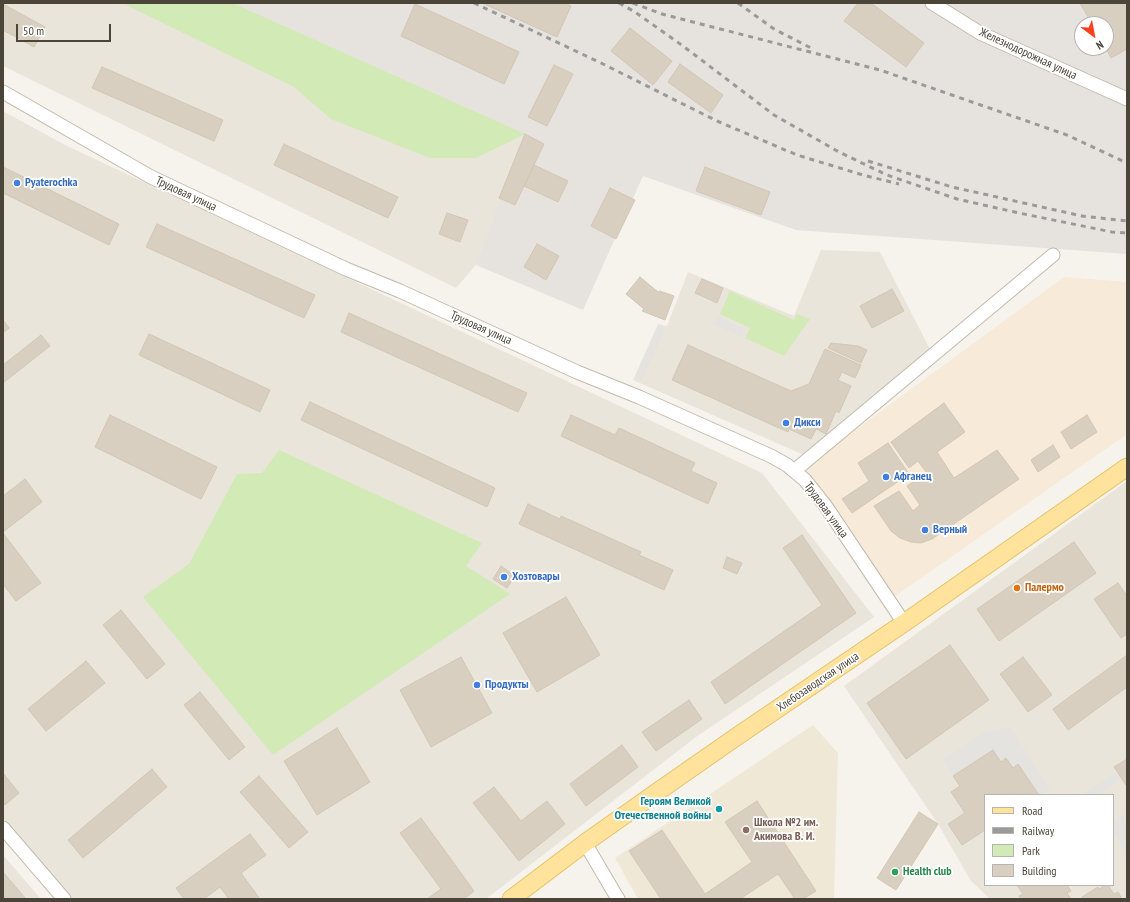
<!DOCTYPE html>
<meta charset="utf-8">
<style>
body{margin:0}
#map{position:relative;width:1130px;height:902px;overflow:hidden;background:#f6f3ec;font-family:"PT Sans Narrow",sans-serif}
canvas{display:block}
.frame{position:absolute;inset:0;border:4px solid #4b4439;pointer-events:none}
.legend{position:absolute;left:984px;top:794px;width:130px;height:92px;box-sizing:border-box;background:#fff;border:1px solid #b7b4b0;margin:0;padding:5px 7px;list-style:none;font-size:12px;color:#4b4439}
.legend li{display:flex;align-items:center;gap:8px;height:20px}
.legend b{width:20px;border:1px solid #b7b4b0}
.north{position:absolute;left:1074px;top:16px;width:40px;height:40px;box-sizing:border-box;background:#fff;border:1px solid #b7b4b0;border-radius:50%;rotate:148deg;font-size:11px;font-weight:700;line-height:16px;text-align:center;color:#4b4439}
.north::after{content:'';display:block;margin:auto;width:14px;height:18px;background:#fc3f1d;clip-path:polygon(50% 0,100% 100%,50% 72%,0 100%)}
.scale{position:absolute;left:16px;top:24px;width:95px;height:18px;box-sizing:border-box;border:2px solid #4b4439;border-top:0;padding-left:5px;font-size:12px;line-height:14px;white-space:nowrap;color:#4b4439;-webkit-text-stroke:3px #fff;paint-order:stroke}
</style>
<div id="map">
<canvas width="1130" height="902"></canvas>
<div class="frame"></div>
<ul class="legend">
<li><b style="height:5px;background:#ffe39c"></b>Road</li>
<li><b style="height:5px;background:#9a9a9a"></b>Railway</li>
<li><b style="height:11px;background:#d2eab5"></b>Park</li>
<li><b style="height:11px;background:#d8cfc1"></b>Building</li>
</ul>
<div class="north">N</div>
<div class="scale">50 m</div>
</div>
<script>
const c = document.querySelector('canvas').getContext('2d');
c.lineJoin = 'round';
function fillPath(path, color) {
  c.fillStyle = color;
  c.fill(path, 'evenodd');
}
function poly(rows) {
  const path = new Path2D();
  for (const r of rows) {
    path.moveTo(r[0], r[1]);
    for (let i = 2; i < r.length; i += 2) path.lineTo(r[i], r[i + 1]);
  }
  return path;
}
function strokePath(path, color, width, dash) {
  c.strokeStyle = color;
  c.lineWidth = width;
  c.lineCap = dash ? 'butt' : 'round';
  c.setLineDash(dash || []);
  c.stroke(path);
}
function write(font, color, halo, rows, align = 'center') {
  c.font = font + ' "PT Sans Narrow",sans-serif';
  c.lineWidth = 3.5;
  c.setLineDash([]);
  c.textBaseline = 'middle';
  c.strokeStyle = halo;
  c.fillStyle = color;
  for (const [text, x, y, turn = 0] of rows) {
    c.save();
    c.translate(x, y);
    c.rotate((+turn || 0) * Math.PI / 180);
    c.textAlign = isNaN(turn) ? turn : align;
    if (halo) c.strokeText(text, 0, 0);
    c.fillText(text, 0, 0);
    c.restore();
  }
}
fillPath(poly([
 [3,3,233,3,525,134,476,265,456,288,3,66],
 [3,111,65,145,762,473,874,617,696,737,486,899,70,899,3,818],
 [821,250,880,252,930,349,804,455,633,380,658,324,667,326,688,272,794,316],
 [1127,481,1127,899,990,899,971,881,938,824,844,686],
 [985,795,1113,795,1113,885,985,885],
 [3,855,41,899,3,899]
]), '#eae5da');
fillPath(poly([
 [1064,277,1127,282,1127,434,891,599,802,469]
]), '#f7ead8');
fillPath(poly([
 [233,3,1127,3,1127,254,796,230,643,176,583,310,476,265,524,134],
 [1082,24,1106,24,1106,48,1082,48]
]), '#e6e2dd');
fillPath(poly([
 [813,725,838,753,834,899,638,899,615,858]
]), '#efe8d6');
fillPath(poly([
 [122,3,233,3,525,134,476,158,430,158,331,119,294,87],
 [730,291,794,320,797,314,810,319,784,356,745,338,750,328,720,314],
 [279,450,482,543,466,566,510,594,273,755,143,597,189,564,237,474,262,473]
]), '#d2eab5');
fillPath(poly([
 [717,316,745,329,742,337,714,324],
 [658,326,665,329,642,380,635,377],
 [1010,727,1050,789,1041,795,985,795,985,831,972,840,958,813,971,804,943,759,984,732],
 [1116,773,1121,780,1098,795,1081,795],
 [1127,814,1127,854,1113,832,1113,822]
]), '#e5e3e0');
const building = poly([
 [482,3,565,3,571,6,557,37,482,3],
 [858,3,871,3,924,43,906,67,844,21,858,3],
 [1080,3,1127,3,1127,49,1111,58,1106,48,1106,24,1092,24,1080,3],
 [3,4,45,27,34,47,3,30,3,4],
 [415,4,519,52,504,84,401,36,415,4],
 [630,28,672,61,653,85,611,51,630,28],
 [680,64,723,95,711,113,668,82,680,64],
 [554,65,573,74,547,126,528,117,554,65],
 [102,67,223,120,214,141,92,88,102,67],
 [525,134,544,144,515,205,499,198,525,134],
 [284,144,398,197,388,218,274,165,284,144],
 [534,165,568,181,558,202,524,186,534,165],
 [3,167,119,224,109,245,3,193,3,167],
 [705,167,770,192,761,215,696,191,705,167],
 [610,188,635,200,616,239,591,226,610,188],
 [447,213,468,220,460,242,439,234,447,213],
 [157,224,315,295,304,318,146,247,157,224],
 [537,244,559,256,546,280,524,267,537,244],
 [640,277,658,292,660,291,674,296,665,320,642,311,644,309,626,294,640,277],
 [702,279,723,288,717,303,695,293,702,279],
 [892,289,904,311,872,328,860,306,892,289],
 [349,313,527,393,518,412,341,332,349,313],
 [3,320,9,328,3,333,3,320],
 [149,334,270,390,260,412,139,355,149,334],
 [41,335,50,346,3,383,3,365,41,335],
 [831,343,858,346,867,350,861,363,828,348,831,343],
 [688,345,791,391,809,384,825,349,861,365,855,378,842,372,838,380,851,386,839,413,836,411,826,434,816,429,811,439,789,429,788,432,672,380,688,345],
 [310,402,495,488,487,507,301,420,310,402],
 [944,403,965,432,937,452,954,478,997,450,1019,479,932,539,921,543,911,542,900,538,891,531,874,506,899,491,913,511,920,505,907,486,927,473,918,461,909,468,891,442,944,403],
 [110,415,217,467,201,499,95,447,110,415],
 [571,415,615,435,619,428,695,463,691,471,717,483,708,504,561,436,571,415],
 [1087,415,1097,432,1071,449,1061,432,1087,415],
 [888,443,909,474,852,513,842,499,869,481,858,463,888,443],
 [1053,445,1060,457,1038,472,1031,460,1053,445],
 [25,479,42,502,3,532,3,496,25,479],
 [528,504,560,519,561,516,641,552,639,555,673,570,664,590,519,524,528,504],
 [3,533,41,583,16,601,3,584,3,533],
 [802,535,856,613,725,704,711,682,822,605,783,548,802,535],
 [1074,542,1096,573,999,641,977,609,1074,542],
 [727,557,742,563,737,574,723,568,727,557],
 [501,566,515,576,507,588,493,579,501,566],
 [1118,583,1127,596,1127,634,1121,638,1094,599,1118,583],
 [566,597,600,655,537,692,503,633,566,597],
 [121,610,165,664,147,679,103,625,121,610],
 [950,645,989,700,906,759,867,703,950,645],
 [1127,655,1127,687,1068,730,1053,709,1127,655],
 [461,657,492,713,431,747,400,690,461,657],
 [1023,657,1052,695,1028,712,1000,674,1023,657],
 [86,661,105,683,46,731,28,709,86,661],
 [200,692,245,747,229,760,184,705,200,692],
 [689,700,702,719,656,751,642,732,689,700],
 [337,728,370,782,317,815,284,761,337,728],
 [622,745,638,767,586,806,570,784,622,745],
 [993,750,1001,762,1006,758,1013,768,1018,764,1039,795,985,795,985,830,962,845,948,824,965,813,951,792,960,786,953,776,993,750],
 [1127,759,1127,784,1126,785,1114,767,1127,759],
 [152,769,167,787,83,858,68,840,152,769],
 [3,773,19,793,5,805,3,802,3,773],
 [259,776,308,832,289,848,240,792,259,776],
 [494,787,521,821,547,801,565,824,519,861,473,803,494,787],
 [757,801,816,891,803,899,795,899,778,874,740,899,661,899,629,851,662,830,705,894,752,862,725,822,757,801],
 [919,812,938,824,896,890,877,878,919,812],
 [421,818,474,891,464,899,427,899,441,889,400,833,421,818],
 [250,834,266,855,241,873,260,899,229,899,220,887,204,899,184,899,176,888,250,834],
 [3,872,26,899,3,899,3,872],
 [1017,885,1067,885,1071,891,1067,893,1071,899,1021,899,1019,896,1023,894,1017,885],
 [1106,885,1108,885,1114,894,1118,892,1122,899,1083,899,1082,897,1098,887,1099,889,1106,885]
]);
fillPath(building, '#d8cfc1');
strokePath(building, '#d3c7b4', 1);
const minor = poly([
 [932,3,980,33,1127,99],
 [3,92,151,177,346,269,400,291,577,372,639,397,771,456,787,465,805,480,825,505,904,623],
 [794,471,1053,255],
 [3,828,64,899],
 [585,843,618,899]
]);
const major = poly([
 [511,899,585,843,660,790,739,735,904,623,1127,467]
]);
strokePath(minor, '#c2bbae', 15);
strokePath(major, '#e6c16a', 19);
strokePath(minor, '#fff', 13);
strokePath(major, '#ffe39c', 17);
strokePath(poly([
 [474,3,601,63,717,121,797,155,863,175,899,184],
 [619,3,635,12,683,46,774,115,839,152,887,175,957,199,1019,213,1112,232,1127,233],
 [633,3,662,14,880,70,1067,135,1127,163],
 [738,3,774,29,813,49],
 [868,161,952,187,1082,216,1127,221]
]), '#9a9a9a', 3, [5, 5]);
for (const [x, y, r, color] of [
 [17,183,4,"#3f7fe0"],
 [786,423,4,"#3f7fe0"],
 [886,477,4,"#3f7fe0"],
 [925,530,4,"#3f7fe0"],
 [504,577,4,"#3f7fe0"],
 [1017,588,4,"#e8710a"],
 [477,685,4,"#3f7fe0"],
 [719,809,4,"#0f9aa8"],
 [746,830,4,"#8d6e63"],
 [895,872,4,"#2e9e5b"]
]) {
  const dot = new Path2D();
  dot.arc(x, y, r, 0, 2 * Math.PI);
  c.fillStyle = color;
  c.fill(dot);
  strokePath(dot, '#fff', 1.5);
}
write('12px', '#4b4439', '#fff', [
 ["Железнодорожная улица",1028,54,25],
 ["Трудовая улица",186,194,25],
 ["Трудовая улица",481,328,24],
 ["Трудовая улица",826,510,54],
 ["Хлебозаводская улица",818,682,-34]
]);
write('bold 12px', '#366cbe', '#fff', [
 ["Pyaterochka",25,183],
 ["Дикси",794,423],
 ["Афганец",894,477],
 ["Верный",933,530],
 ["Хозтовары",512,577],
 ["Продукты",485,685]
], 'left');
write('bold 12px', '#c56008', '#fff', [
 ["Палермо",1025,588]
], 'left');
write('bold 12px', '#0d838f', '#fff', [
 ["Героям Великой",711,802],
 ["Отечественной войны",711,816]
], 'right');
write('bold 12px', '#785e54', '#fff', [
 ["Школа №2 им.",754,823],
 ["Акимова В. И.",754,837]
], 'left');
write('bold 12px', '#27864d', '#fff', [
 ["Health club",903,872]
], 'left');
</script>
